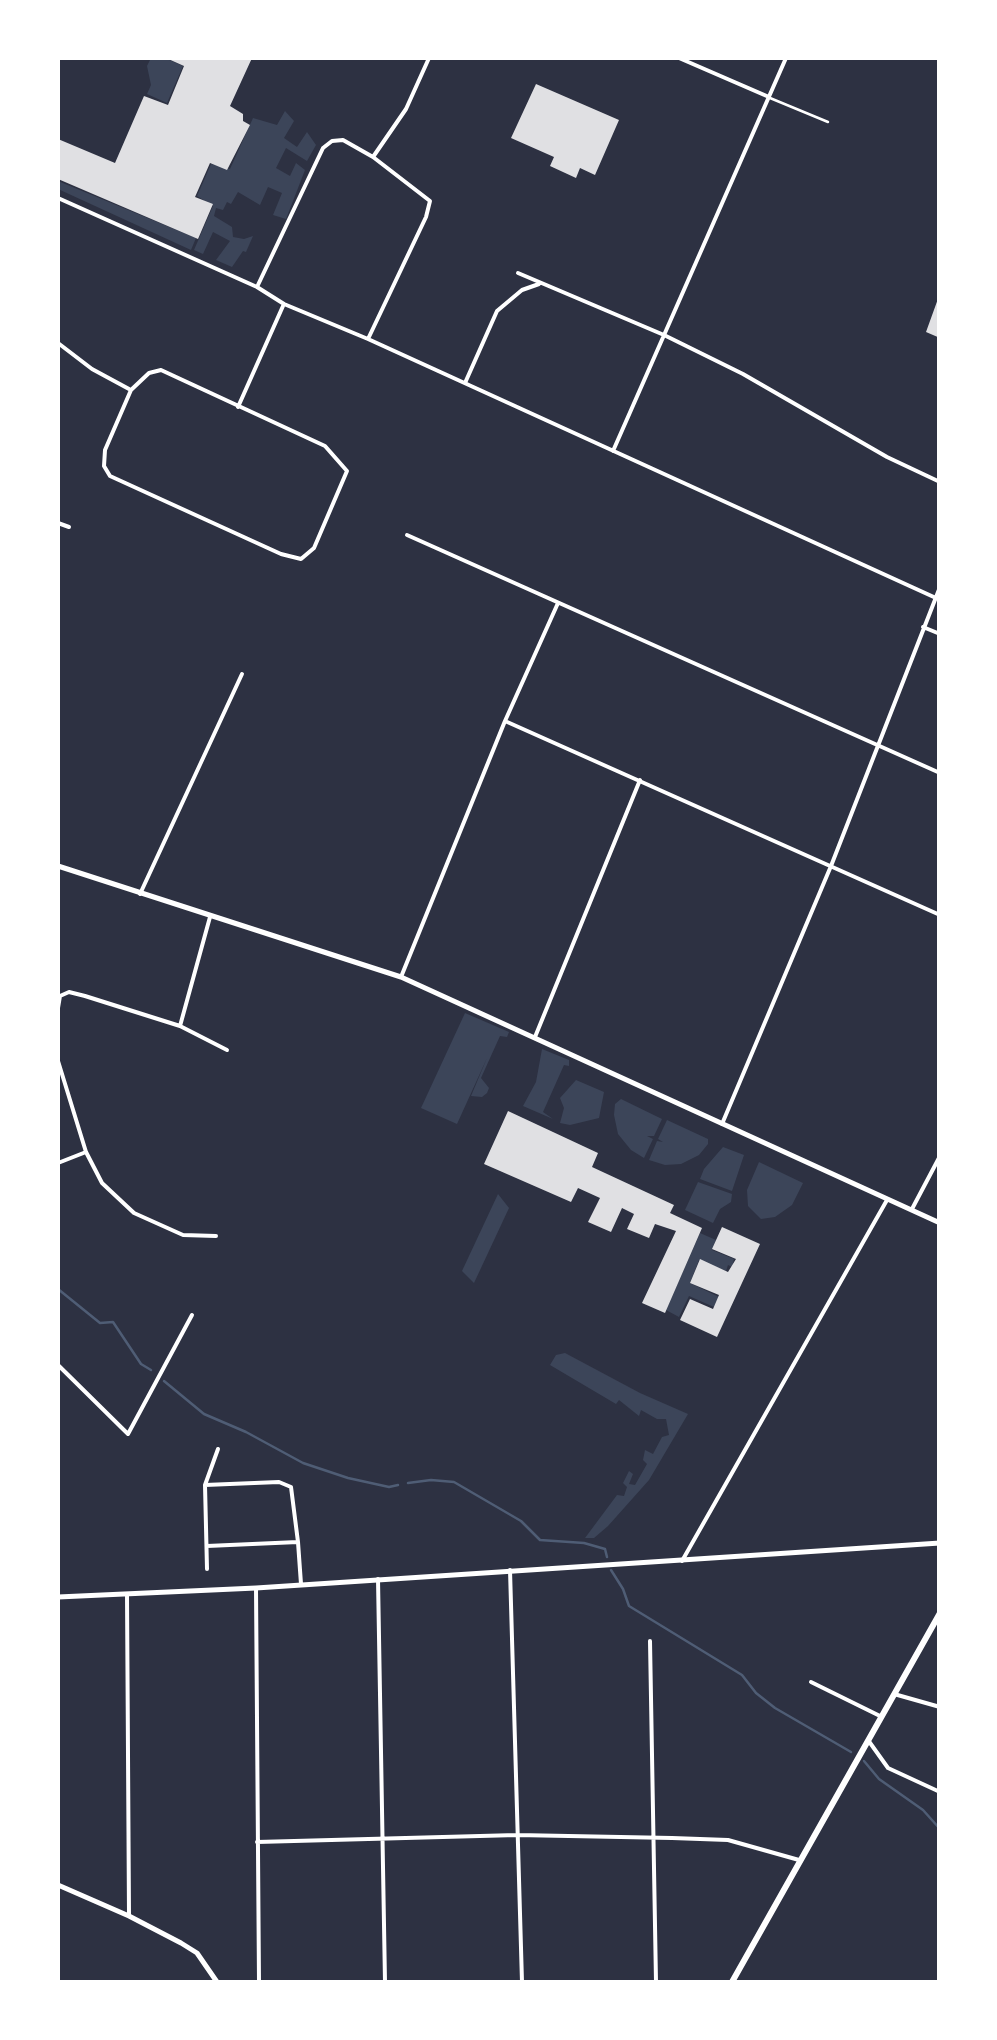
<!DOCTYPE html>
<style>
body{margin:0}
#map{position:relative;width:997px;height:2040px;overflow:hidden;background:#2d3142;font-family:"PT Sans",sans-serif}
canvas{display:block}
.frame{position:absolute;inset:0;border:60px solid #fff;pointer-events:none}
</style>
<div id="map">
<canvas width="997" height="2040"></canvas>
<div class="frame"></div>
</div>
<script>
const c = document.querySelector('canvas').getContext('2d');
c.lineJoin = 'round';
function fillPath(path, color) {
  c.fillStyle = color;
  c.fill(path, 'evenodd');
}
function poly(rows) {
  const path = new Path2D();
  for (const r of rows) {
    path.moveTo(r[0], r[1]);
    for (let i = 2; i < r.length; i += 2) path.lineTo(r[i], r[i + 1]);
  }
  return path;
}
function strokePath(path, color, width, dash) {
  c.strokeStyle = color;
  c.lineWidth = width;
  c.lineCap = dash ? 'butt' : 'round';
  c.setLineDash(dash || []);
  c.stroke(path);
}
fillPath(poly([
 [151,58,165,58,183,66,167,103,147,94,151,85,147,66],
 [285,111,294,121,284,138,297,147,307,132,316,145,307,161,286,148,276,168,290,176,296,163,305,170,286,219,273,215,282,193,268,187,260,205,238,192,231,204,227,202,223,210,216,208,214,216,232,227,233,237,244,239,253,236,246,252,243,251,232,267,216,260,230,241,213,232,203,254,194,250,213,206,197,196,211,164,230,169,253,118,277,125],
 [58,181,196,238,191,250,58,189],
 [465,1013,509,1032,507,1037,500,1036,481,1078,489,1088,487,1093,482,1097,471,1096,487,1058,457,1124,421,1108],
 [542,1049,569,1060,569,1066,564,1065,543,1112,553,1119,523,1106,536,1082],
 [576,1080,604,1092,599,1118,570,1125,560,1123,564,1108,560,1098],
 [621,1099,662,1119,654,1136,647,1136,653,1139,644,1158,631,1150,618,1134,614,1115,615,1104],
 [667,1120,708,1139,708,1144,699,1155,681,1164,665,1165,649,1160,657,1141,663,1142,658,1139],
 [723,1147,744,1155,732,1191,700,1179,704,1169],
 [759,1162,803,1183,792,1205,775,1217,761,1219,748,1206,747,1190],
 [698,1182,732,1194,731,1202,720,1209,713,1223,685,1210],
 [498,1194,509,1208,474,1283,462,1271],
 [700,1233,716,1240,712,1250,734,1259,732,1267,728,1265,726,1271,699,1260,690,1283,719,1297,714,1307,689,1296,679,1317,666,1310],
 [565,1353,640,1393,688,1414,649,1480,608,1526,594,1538,585,1538,617,1495,624,1496,627,1487,623,1483,629,1471,633,1474,629,1484,635,1485,647,1464,643,1460,645,1450,653,1454,662,1437,669,1435,666,1419,657,1419,641,1410,639,1416,619,1400,616,1404,550,1365,556,1355]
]), '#3c4559');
strokePath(poly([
 [58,1289,100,1323,113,1322,141,1364,151,1370],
 [164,1381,204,1414,246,1432,303,1463,348,1478,389,1487,398,1485],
 [408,1483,431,1480,454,1482,521,1521,540,1540,584,1543,605,1549,607,1557],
 [611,1570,623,1589,629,1606,742,1675,756,1693,775,1708,851,1752],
 [864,1761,879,1779,923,1810,940,1829]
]), '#4f5d75', 2.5);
fillPath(poly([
 [166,58,252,58,230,106,243,114,243,121,250,125,227,170,210,163,195,197,213,204,198,239,58,179,58,139,115,163,144,96,168,105,184,66],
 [536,84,619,120,595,175,580,168,576,178,550,166,554,157,511,138],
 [939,296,940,297,940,338,926,332],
 [508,1111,598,1153,592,1167,674,1205,670,1213,702,1228,665,1313,642,1303,676,1231,655,1224,649,1238,627,1229,634,1214,622,1208,611,1232,588,1222,600,1198,578,1188,571,1202,484,1164],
 [722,1227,760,1244,717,1337,680,1320,690,1299,713,1309,719,1295,690,1283,700,1259,728,1272,736,1259,712,1249]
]), '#e0e0e3');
strokePath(poly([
 [770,98,828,122]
]), '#fff', 2.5);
strokePath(poly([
 [679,58,769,97],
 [373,157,406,109,429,58],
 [58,198,257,287,284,304,368,339,936,598],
 [518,273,664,335,743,374,887,457,940,482],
 [257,287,323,148,332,141,343,140,373,157,430,201,426,217,368,339],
 [58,343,92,369,129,389],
 [161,370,325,446,347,471,314,548,301,559,281,554,110,476,104,466,105,450,131,390,149,373,161,370],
 [465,383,497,311,522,290,539,284],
 [238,407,283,306],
 [613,451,786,58],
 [58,523,69,527],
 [407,535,940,773],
 [923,627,940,634],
 [505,721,940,915],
 [140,894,242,674],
 [401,977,505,721,558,603],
 [58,1008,60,996,69,992,85,996,180,1026,227,1050],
 [180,1026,210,917],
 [535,1037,640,780],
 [58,1061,86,1152,102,1183,134,1213,183,1235,216,1236],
 [722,1124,831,866,940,587],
 [58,1163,86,1152],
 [912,1209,940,1156],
 [58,1365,128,1434,192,1315],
 [205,1485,279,1482,291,1487,298,1542,207,1546],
 [298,1542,301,1584],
 [682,1561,887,1200],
 [207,1569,205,1485,218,1449],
 [510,1570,522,1982],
 [378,1579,385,1982],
 [256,1588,259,1982],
 [127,1594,129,1915],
 [650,1641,656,1982],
 [811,1682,880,1716],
 [894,1694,940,1707],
 [868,1740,888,1768,940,1792],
 [257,1842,517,1835,672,1838,728,1840,799,1860]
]), '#fff', 4);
strokePath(poly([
 [58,866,401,977,940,1223],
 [58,1597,256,1588,940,1543],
 [58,1885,129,1916,181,1943,197,1953,217,1982]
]), '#fff', 5);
strokePath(poly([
 [732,1982,940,1613]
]), '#fff', 6);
</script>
